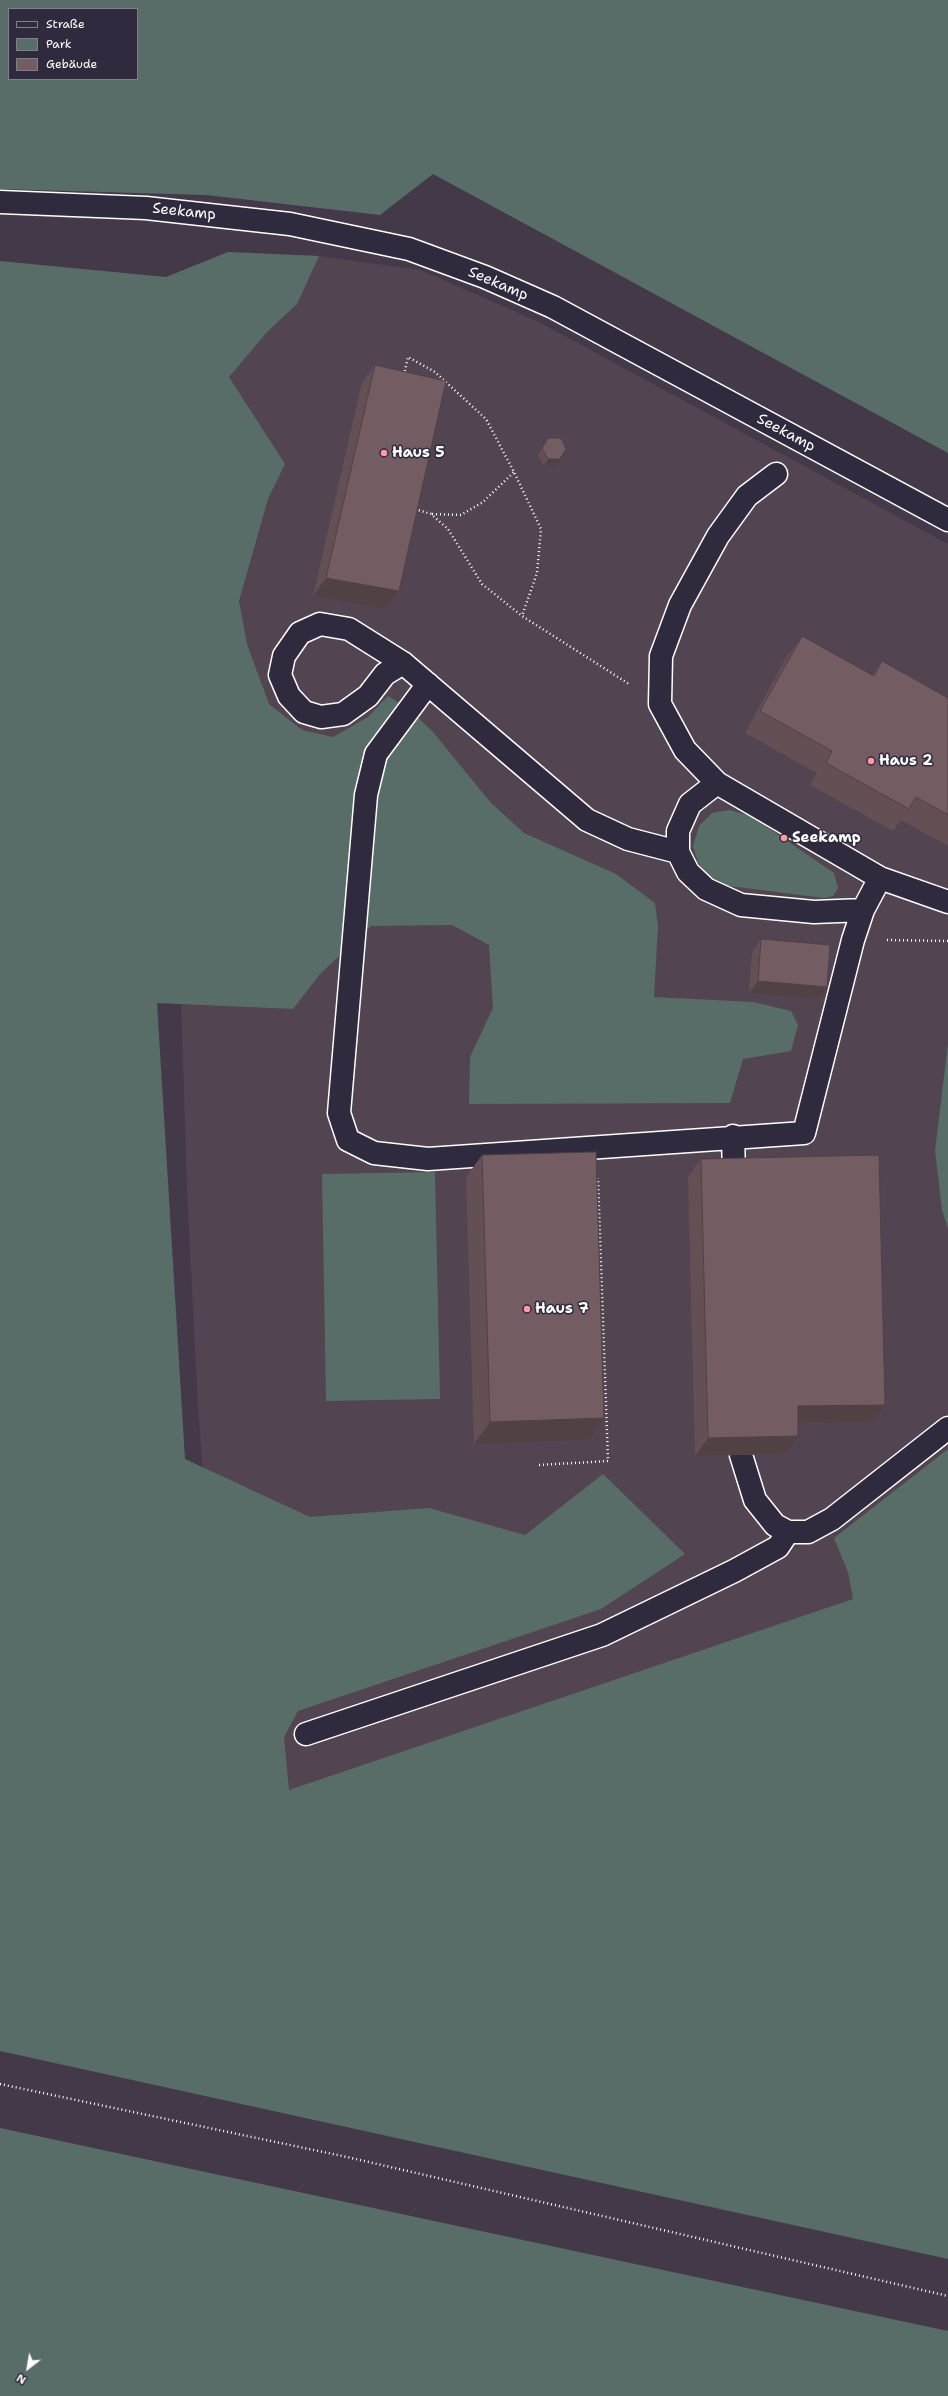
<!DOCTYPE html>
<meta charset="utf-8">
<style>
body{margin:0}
#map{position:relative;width:948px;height:2396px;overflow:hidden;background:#443948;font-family:"Shantell Sans",sans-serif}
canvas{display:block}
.legend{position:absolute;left:8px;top:8px;width:130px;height:72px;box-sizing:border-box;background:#2f2a3d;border:1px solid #827f8b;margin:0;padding:5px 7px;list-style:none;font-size:12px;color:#fff}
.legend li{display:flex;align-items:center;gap:8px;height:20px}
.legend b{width:20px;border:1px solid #827f8b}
.north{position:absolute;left:8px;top:2348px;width:40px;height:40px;-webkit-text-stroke:3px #2f2a3d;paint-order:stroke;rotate:211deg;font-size:11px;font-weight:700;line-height:16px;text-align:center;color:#fff}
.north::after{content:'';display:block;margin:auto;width:14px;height:18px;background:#fff;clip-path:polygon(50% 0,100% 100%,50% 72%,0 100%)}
</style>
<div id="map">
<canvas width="948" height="2396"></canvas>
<ul class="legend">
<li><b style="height:5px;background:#2f2a3d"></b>Straße</li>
<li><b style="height:11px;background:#586d67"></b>Park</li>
<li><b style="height:11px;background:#745d62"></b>Gebäude</li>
</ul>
<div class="north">N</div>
</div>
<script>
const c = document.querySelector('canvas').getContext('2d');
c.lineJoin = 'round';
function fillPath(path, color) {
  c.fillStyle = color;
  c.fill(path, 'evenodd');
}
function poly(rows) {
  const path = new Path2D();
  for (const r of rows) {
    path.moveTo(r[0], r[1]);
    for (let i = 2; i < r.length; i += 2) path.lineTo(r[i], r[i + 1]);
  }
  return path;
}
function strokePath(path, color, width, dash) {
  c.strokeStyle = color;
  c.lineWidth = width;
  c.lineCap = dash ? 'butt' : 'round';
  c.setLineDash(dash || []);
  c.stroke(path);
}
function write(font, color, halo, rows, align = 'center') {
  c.font = font + ' "Shantell Sans",sans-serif';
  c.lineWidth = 3;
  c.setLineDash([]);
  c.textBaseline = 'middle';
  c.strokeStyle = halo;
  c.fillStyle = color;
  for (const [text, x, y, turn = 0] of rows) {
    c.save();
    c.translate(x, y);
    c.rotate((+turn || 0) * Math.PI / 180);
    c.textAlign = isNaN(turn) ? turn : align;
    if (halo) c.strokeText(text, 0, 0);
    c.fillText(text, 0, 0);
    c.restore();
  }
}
fillPath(poly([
 [228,252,319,256,421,270,539,322,948,544,948,1567,289,1791,217,1642,198,1408,187,1191,181,996]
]), '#524450');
fillPath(poly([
 [0,0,948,0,948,453,433,174,380,215,206,195,0,189],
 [9,9,137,9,137,79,9,79],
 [228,252,319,256,297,304,268,331,229,377,285,464,268,499,239,601,247,644,269,704,302,730,333,737,368,717,388,696,409,709,433,732,491,803,524,833,616,874,655,903,658,926,654,997,753,1002,791,1011,798,1025,791,1051,743,1059,730,1103,469,1104,470,1057,493,1008,489,945,452,925,371,926,320,974,293,1009,157,1003,185,1459,310,1517,429,1508,525,1535,603,1474,685,1554,601,1609,298,1711,284,1737,289,1790,853,1599,848,1572,834,1538,948,1449,948,2259,0,2051,0,261,166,277],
 [729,810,751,816,834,873,838,888,833,896,824,898,729,886,709,876,698,863,693,846,699,826,712,813],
 [948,1044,948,1229,942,1210,935,1150],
 [435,1172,440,1399,326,1401,322,1174],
 [0,2128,948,2331,948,2396,0,2396]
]), '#586d67');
const minor = poly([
 [0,202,146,208,290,224,409,249,485,277,553,307,948,520],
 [403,663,385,674,368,696,343,714,321,717,304,712,289,696,280,675,284,656,300,633,320,624,349,629,403,663,587,820,628,839,678,852],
 [428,684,376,754,366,795,339,1113,348,1140,374,1153,428,1159,804,1133,853,940,863,910],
 [717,783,685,750,660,704,661,656,680,605,718,536,747,496,776,474],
 [880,878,863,910,814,912,741,905,706,889,688,872,678,852,678,831,690,804,717,783,880,878,948,902],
 [733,1136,734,1176],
 [741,1455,755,1500,775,1525,788,1532,808,1532,832,1519,948,1428],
 [306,1734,602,1635,734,1571,778,1547,788,1532]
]);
strokePath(minor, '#fff', 25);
strokePath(poly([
 [404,375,408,357,435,372,486,419,514,472,541,529,537,573,522,616],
 [415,509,431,514,448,529,482,584,522,616,629,684],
 [432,514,461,515,483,502,514,472],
 [887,940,948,941],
 [539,1465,608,1461,598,1178],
 [0,2084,347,2157,948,2296]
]), '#fff', 2.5, [1, 3]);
strokePath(minor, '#2f2a3d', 22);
fillPath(poly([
 [375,365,399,591,386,609,313,596,362,382],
 [548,438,555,465,544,466,538,455],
 [802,636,872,675,882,661,948,698,948,846,901,820,893,831,810,785,817,773,745,733,786,658],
 [761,939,818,999,749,993,752,952],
 [482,1155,589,1440,474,1444,466,1177],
 [701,1159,873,1422,798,1424,786,1454,695,1456,688,1177]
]), '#645054');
fillPath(poly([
 [548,459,560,459,555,465,544,466],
 [326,578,399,591,386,609,313,596],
 [758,981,827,987,818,999,749,993],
 [885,1405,873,1422,785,1424,798,1406],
 [604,1418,589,1440,474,1444,490,1422],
 [798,1436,786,1454,695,1456,708,1438]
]), '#514145');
const building = poly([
 [375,365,446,381,399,591,326,578,375,365],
 [548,438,561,438,566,449,560,459,548,459,542,448,548,438],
 [802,636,874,676,882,661,948,698,948,815,916,797,909,809,826,763,832,751,760,711,802,636],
 [761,939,830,945,827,987,758,981,761,939],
 [596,1152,604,1418,490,1422,482,1155,596,1152],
 [879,1155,885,1405,798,1406,798,1436,708,1438,701,1159,879,1155]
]);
fillPath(building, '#745d62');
strokePath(building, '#514145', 1);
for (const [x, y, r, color] of [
 [384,453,4,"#ff9aa2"],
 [871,761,4,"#ff9aa2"],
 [784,838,4,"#ff9aa2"],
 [527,1309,4,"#ff9aa2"]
]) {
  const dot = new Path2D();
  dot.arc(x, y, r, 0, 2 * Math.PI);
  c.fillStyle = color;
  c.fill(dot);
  strokePath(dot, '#2f2a3d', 1.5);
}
write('15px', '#fff', '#2f2a3d', [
 ["Seekamp",184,212,6],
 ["Seekamp",498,284,23],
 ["Seekamp",786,433,28]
]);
write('bold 15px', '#fff', '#2f2a3d', [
 ["Haus 5",392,453],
 ["Haus 2",879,761],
 ["Seekamp",792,838],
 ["Haus 7",535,1309]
], 'left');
</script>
